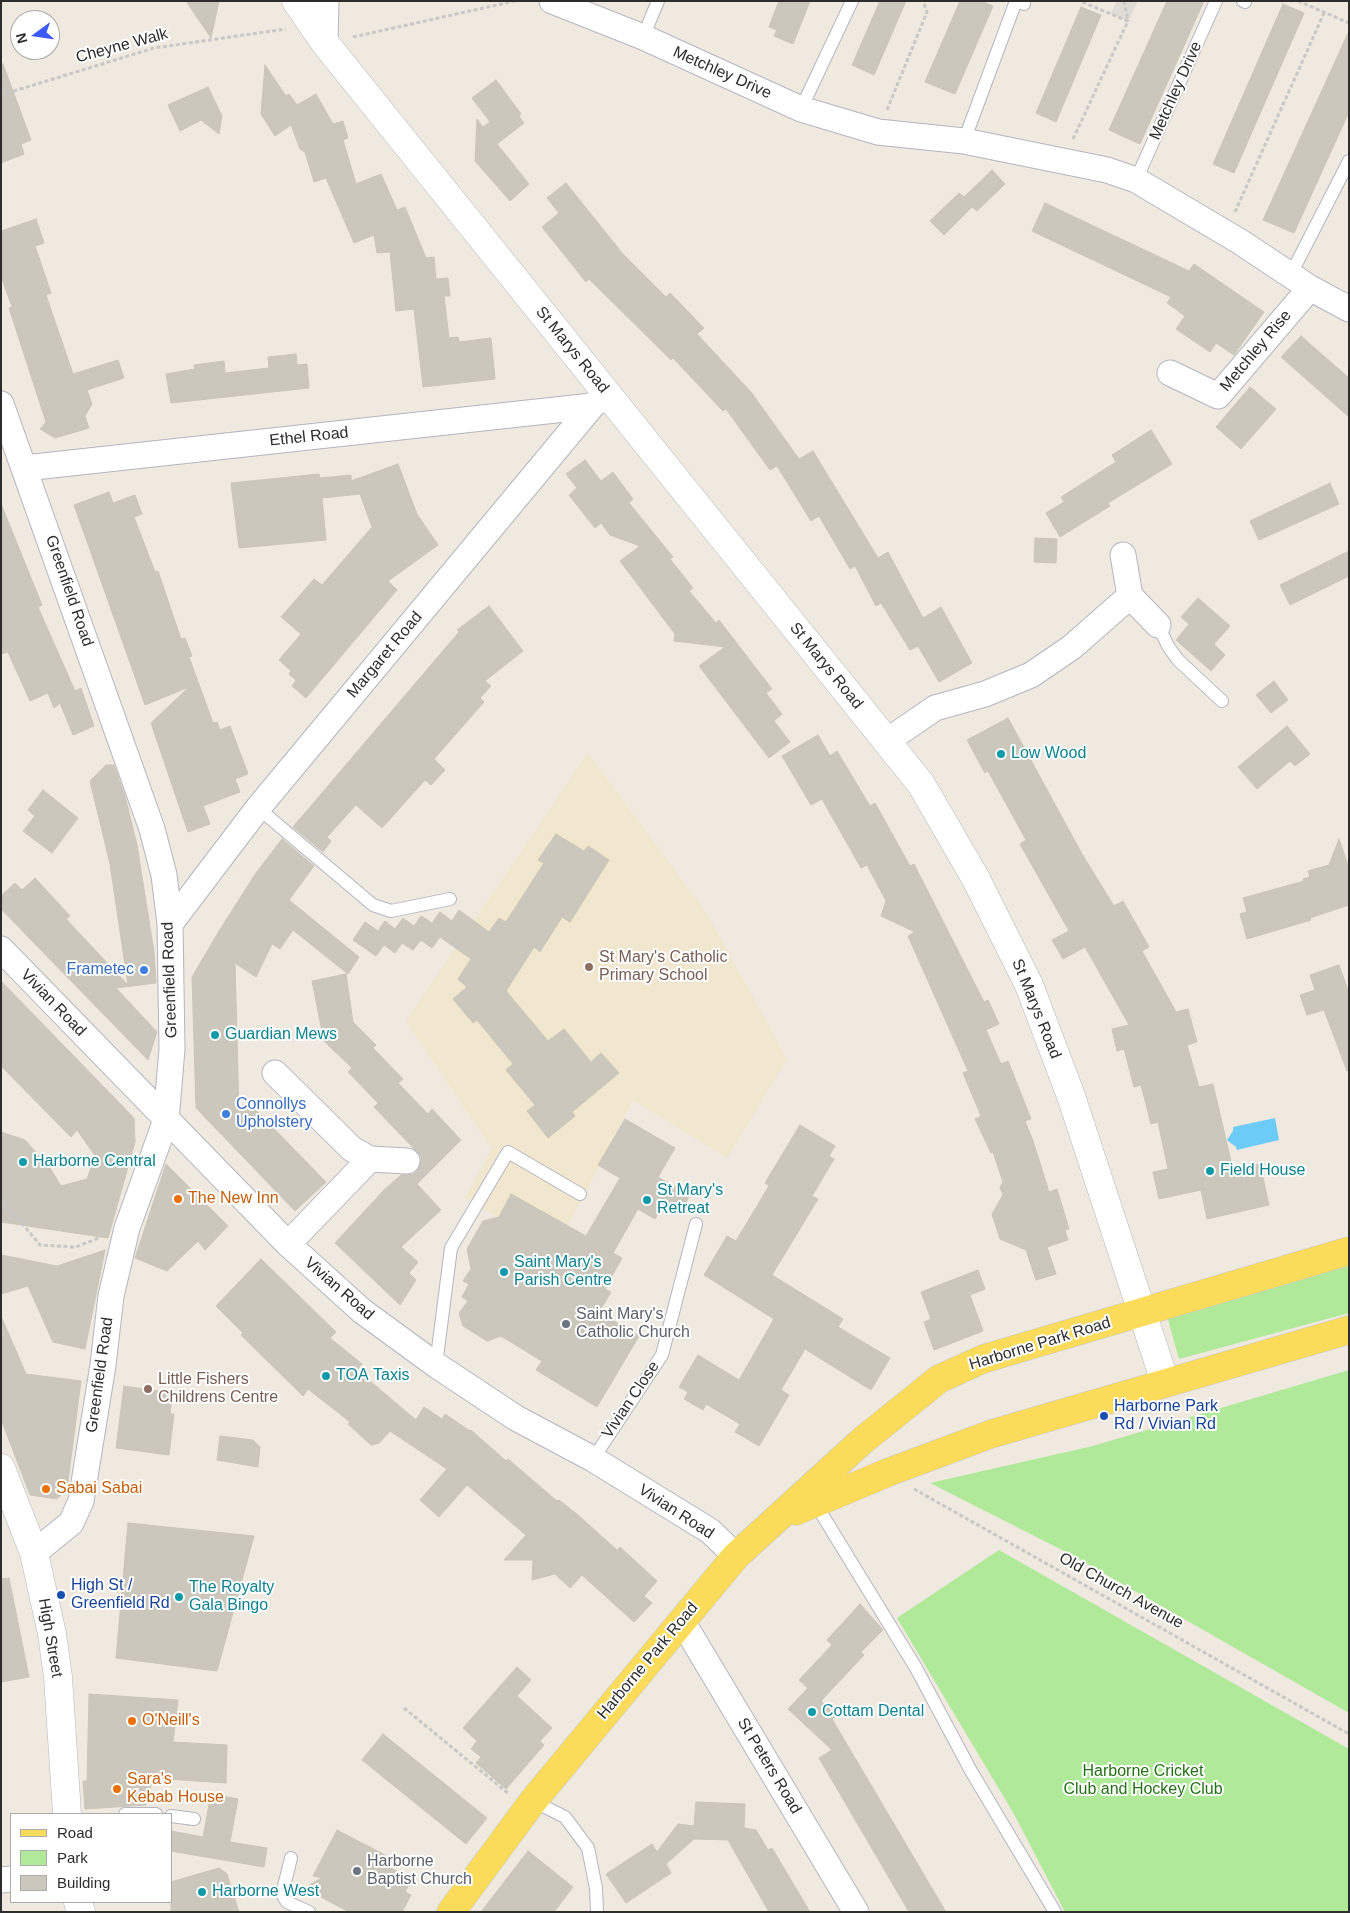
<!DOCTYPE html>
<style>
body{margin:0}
#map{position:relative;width:1350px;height:1913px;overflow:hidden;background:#efe9df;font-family:Arial,sans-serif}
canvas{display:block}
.frame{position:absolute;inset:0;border:2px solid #2d2d2d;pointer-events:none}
.legend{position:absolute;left:10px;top:1813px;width:162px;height:90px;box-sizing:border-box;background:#fff;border:1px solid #ababab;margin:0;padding:6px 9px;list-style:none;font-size:15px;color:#2d2d2d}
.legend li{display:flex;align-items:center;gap:10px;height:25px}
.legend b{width:25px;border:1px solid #ababab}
.north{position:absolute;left:10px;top:10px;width:50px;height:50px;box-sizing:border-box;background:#fff;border:1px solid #ababab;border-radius:50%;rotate:256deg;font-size:14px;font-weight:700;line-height:20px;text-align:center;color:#2d2d2d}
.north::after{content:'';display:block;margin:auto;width:18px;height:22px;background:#3c58ff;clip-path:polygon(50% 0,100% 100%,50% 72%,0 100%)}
</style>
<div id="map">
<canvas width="1350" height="1913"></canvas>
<div class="frame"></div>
<ul class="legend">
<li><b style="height:6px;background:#fadc5a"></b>Road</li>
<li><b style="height:14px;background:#b0e999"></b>Park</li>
<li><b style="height:14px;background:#cbc7bd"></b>Building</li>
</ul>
<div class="north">N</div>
</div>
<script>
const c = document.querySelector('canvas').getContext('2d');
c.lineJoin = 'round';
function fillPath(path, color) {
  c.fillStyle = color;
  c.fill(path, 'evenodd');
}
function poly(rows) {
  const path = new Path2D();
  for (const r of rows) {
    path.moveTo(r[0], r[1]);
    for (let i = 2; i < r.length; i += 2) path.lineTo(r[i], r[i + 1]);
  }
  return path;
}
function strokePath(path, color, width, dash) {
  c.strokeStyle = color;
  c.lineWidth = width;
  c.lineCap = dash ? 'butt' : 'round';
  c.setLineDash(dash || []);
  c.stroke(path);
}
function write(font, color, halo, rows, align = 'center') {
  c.font = font + ' Arial,sans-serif';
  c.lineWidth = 4;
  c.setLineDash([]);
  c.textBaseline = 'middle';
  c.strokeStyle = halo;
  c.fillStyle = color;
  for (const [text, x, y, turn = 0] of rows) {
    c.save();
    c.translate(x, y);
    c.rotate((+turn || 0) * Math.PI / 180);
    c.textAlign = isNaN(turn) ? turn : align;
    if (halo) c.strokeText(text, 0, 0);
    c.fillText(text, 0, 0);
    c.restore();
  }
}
fillPath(poly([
 [588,753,707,914,787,1059,727,1158,633,1100,555,1251,465,1198,492,1149,406,1021]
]), '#f1e7ce');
fillPath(poly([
 [1349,1261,1349,1313,1179,1359,1167,1316],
 [1349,1370,1349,1713,1070,1554,930,1483,1093,1446],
 [999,1550,1349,1749,1349,1912,1065,1912,1014,1814,897,1618]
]), '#b0e999');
fillPath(poly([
 [1116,1,1138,1,1128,21,1111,14]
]), '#dfdcd6');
fillPath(poly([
 [1275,1118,1279,1140,1237,1150,1236,1147,1227,1140,1233,1131,1233,1127]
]), '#6dccf7');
const building = poly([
 [186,1,219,1,211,38,186,1],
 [779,1,810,1,793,44,774,36,777,30,769,27,779,1],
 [880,1,906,1,874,75,852,65,880,1],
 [960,1,981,1,993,6,955,94,925,82,960,1],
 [1167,1,1204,1,1140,144,1109,130,1167,1],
 [1283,4,1304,13,1234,173,1213,164,1283,4],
 [1081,7,1101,15,1056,122,1036,113,1081,7],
 [1349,31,1349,112,1294,233,1263,220,1349,31],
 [3,64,31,140,21,144,24,154,1,163,1,65,3,64],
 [265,65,286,96,289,94,297,105,316,94,333,124,343,121,348,138,343,140,356,184,381,174,397,210,405,207,426,258,434,257,436,279,448,278,450,296,444,296,449,338,458,337,459,342,491,338,495,379,423,387,414,309,396,311,390,252,377,253,374,235,354,243,326,178,314,182,305,152,300,149,291,125,275,136,261,114,265,65],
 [496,80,521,114,519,116,524,123,497,144,529,184,510,201,475,161,477,119,483,127,490,122,472,98,496,80],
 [208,87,222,116,219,134,201,120,180,131,168,105,208,87],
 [992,170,1005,184,977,211,972,207,944,235,930,221,959,193,964,197,992,170],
 [566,183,623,254,666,297,670,293,704,328,697,334,751,392,799,459,813,451,878,558,888,552,923,618,941,607,972,663,939,682,918,646,910,650,881,603,876,606,855,566,850,569,819,516,811,521,777,466,770,470,726,409,723,411,673,358,671,360,589,279,586,282,542,227,559,213,547,198,566,183],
 [1045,203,1189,271,1194,264,1264,312,1234,355,1216,343,1210,352,1176,329,1185,316,1167,303,1171,297,1032,231,1045,203],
 [36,219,44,243,35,246,51,293,46,295,73,374,118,360,124,378,87,390,92,404,85,416,89,428,55,438,40,429,46,422,9,308,12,307,1,276,1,231,36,219],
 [1301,336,1349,378,1349,417,1281,357,1301,336],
 [296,354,297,365,307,364,309,388,171,403,166,374,195,369,194,365,224,361,225,373,269,368,268,357,296,354],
 [1250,387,1276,409,1241,449,1216,427,1250,387],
 [1151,430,1172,464,1108,503,1110,506,1060,537,1046,513,1064,502,1061,497,1116,462,1112,455,1151,430],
 [585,460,601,481,613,472,633,499,629,503,673,557,670,559,693,588,689,591,716,623,719,620,772,689,766,693,782,714,774,721,790,742,769,758,699,666,725,647,674,641,675,634,620,561,640,546,610,535,601,523,595,528,569,495,577,488,566,474,585,460],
 [398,464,417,514,438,545,388,581,397,590,306,698,292,686,296,680,289,674,291,671,279,660,301,634,281,617,314,579,322,585,372,527,360,494,322,498,326,540,239,548,231,483,319,474,320,478,351,475,351,481,398,464],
 [1330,483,1339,504,1259,540,1250,521,1330,483],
 [109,492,113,503,135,495,142,514,134,517,155,572,158,571,181,639,185,638,192,656,189,657,213,723,217,722,220,730,230,726,248,774,235,779,240,792,203,806,210,824,188,832,151,723,189,687,145,705,74,505,109,492],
 [1,504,42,605,38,607,75,691,81,688,94,726,73,735,60,703,54,708,48,693,30,701,8,652,1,654,1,504],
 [1035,538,1057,539,1056,563,1034,562,1035,538],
 [1349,551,1349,576,1290,605,1280,585,1349,551],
 [1198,598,1230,626,1214,644,1225,655,1211,671,1176,640,1189,624,1181,617,1198,598],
 [489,606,523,651,485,681,491,686,480,698,484,702,434,759,445,770,431,785,425,780,382,828,356,805,327,837,331,841,323,852,293,827,459,632,457,630,489,606],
 [1274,681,1288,700,1271,713,1256,695,1274,681],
 [1008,718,1082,854,1114,906,1123,901,1149,947,1142,951,1176,1012,1188,1009,1197,1042,1187,1045,1199,1087,1213,1084,1233,1170,1260,1164,1269,1205,1207,1219,1201,1190,1159,1199,1153,1172,1168,1169,1158,1122,1151,1124,1141,1085,1134,1087,1124,1049,1117,1051,1112,1029,1129,1025,1085,947,1063,959,1052,940,1069,931,1020,844,1026,840,988,771,985,773,967,740,1008,718],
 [1287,726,1310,754,1295,766,1290,761,1257,789,1238,767,1287,726],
 [818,735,830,756,837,751,870,806,875,803,910,866,914,864,984,1002,988,1000,999,1024,986,1030,1001,1064,1008,1061,1031,1119,1025,1121,1033,1141,1049,1192,1057,1189,1069,1229,1065,1230,1068,1240,1047,1247,1056,1274,1036,1280,1026,1250,1000,1239,992,1214,1003,1195,1000,1187,1003,1182,993,1152,991,1153,975,1119,981,1116,963,1073,968,1071,908,936,915,932,881,916,886,901,867,865,861,868,822,799,811,805,782,756,818,735],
 [106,765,114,765,125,796,137,845,154,952,156,983,116,988,157,1032,148,1060,1,909,1,896,15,883,22,890,35,878,70,916,66,919,128,985,110,864,90,781,106,765],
 [43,790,78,818,52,853,23,831,35,816,28,810,43,790],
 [556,834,584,851,588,846,609,860,570,922,562,917,540,952,534,947,506,991,548,1041,564,1029,591,1062,601,1053,619,1073,572,1112,575,1116,548,1138,527,1111,535,1105,506,1070,513,1064,477,1020,473,1023,453,999,467,987,458,979,471,959,440,937,432,948,421,940,413,950,402,943,395,953,384,945,376,956,353,940,365,922,378,931,385,921,395,929,403,918,414,926,421,916,432,923,440,912,452,921,459,910,489,932,499,918,506,922,544,863,538,860,556,834],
 [282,839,314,866,289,900,359,957,348,974,293,930,280,949,272,944,256,977,235,963,239,1112,249,1103,326,1182,295,1211,196,1108,192,977,219,931,256,873,282,839],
 [1339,839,1349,868,1349,905,1310,918,1311,920,1247,939,1240,914,1247,912,1243,898,1304,881,1303,879,1310,877,1308,871,1329,865,1339,839],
 [1339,965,1349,993,1349,1071,1347,1071,1324,1010,1307,1015,1300,995,1315,990,1310,975,1339,965],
 [346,974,353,1022,376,1045,373,1048,403,1079,398,1083,428,1114,432,1109,461,1140,417,1184,441,1210,401,1247,418,1262,409,1273,416,1280,400,1305,335,1243,384,1190,401,1175,414,1174,419,1168,421,1161,421,1156,374,1107,378,1103,348,1072,352,1068,324,1041,312,981,346,974],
 [1,981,134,1118,135,1142,108,1238,1,1222,1,1132,25,1140,50,1168,61,1186,87,1179,93,1163,96,1163,94,1162,96,1157,77,1130,71,1137,1,1066,1,981],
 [625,1119,675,1148,658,1177,690,1195,680,1213,664,1204,655,1219,638,1209,613,1253,622,1258,605,1289,611,1292,599,1312,639,1336,597,1407,536,1370,542,1361,501,1336,487,1341,463,1326,459,1313,468,1301,462,1297,469,1284,463,1281,471,1269,467,1249,483,1221,499,1217,511,1194,586,1236,620,1178,598,1165,625,1119],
 [800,1125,835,1146,829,1156,834,1159,812,1196,818,1199,772,1275,843,1319,838,1327,890,1358,871,1390,805,1349,781,1390,789,1395,759,1446,735,1432,740,1424,706,1404,703,1410,684,1399,688,1392,679,1387,698,1355,739,1380,774,1319,704,1275,727,1236,736,1241,769,1186,765,1183,800,1125],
 [166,1164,228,1226,205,1250,198,1241,167,1271,135,1258,166,1164],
 [105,1250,85,1349,53,1342,28,1286,1,1294,1,1255,57,1266,105,1250],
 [261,1259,336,1332,330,1338,362,1364,357,1370,416,1420,424,1407,442,1419,445,1414,470,1431,471,1430,506,1461,508,1459,557,1501,559,1500,578,1515,617,1550,620,1547,657,1581,644,1596,652,1603,634,1622,582,1575,570,1588,555,1574,532,1580,533,1560,504,1560,526,1535,467,1485,439,1517,420,1500,447,1469,390,1431,379,1443,371,1445,348,1424,350,1422,308,1389,303,1396,241,1335,243,1333,216,1306,261,1259],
 [978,1270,985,1289,970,1295,983,1331,934,1350,924,1322,931,1319,921,1292,978,1270],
 [1,1316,26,1374,81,1381,67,1489,57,1499,30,1495,1,1419,1,1316],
 [124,1386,172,1393,170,1414,174,1414,169,1455,116,1448,124,1386],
 [220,1436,253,1440,260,1447,258,1467,217,1460,220,1436],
 [128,1523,254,1536,217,1671,116,1658,128,1523],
 [9,1578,29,1677,1,1682,1,1579,9,1578],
 [860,1604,883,1630,861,1652,864,1655,821,1701,836,1715,832,1719,946,1912,909,1912,819,1758,832,1750,788,1709,808,1688,799,1680,832,1645,827,1640,860,1604],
 [517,1667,531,1680,517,1696,552,1728,540,1741,544,1745,506,1789,476,1763,481,1757,471,1749,477,1741,463,1728,517,1667],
 [89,1694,178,1700,173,1742,227,1745,226,1783,153,1778,146,1805,85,1809,83,1781,87,1781,89,1694],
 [383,1734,487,1818,466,1844,362,1760,383,1734],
 [211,1794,238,1799,230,1842,267,1848,264,1867,171,1851,171,1831,203,1837,211,1794],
 [696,1802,745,1804,744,1828,756,1830,768,1850,772,1848,810,1912,769,1912,728,1840,694,1839,666,1864,671,1873,626,1903,606,1874,652,1844,657,1852,678,1824,694,1826,696,1802],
 [337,1830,387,1856,383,1864,412,1879,405,1892,411,1895,402,1912,349,1912,304,1888,322,1878,313,1876,337,1830],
 [528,1851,573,1887,554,1912,481,1912,528,1851],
 [219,1868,227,1874,239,1912,171,1912,171,1882,219,1868]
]);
fillPath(building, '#cbc7bd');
strokePath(building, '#cbc5b8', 1);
const lane = poly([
 [1243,1,1245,2],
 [643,37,658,1],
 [801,109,852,1],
 [964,141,1016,1,1024,4],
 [1136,180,1216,1],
 [1291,274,1349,161],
 [1158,625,1168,646,1178,660,1222,701],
 [258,808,373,905,391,911,450,899],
 [436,1365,451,1248,508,1152,580,1194],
 [593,1459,662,1355,696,1224],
 [815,1503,916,1668,971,1771,1055,1912],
 [533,1801,565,1817,588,1848,596,1888,597,1912],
 [125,1814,156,1814],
 [171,1816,194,1819],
 [291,1858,282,1894,287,1902,309,1912]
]);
const street = poly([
 [552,1,643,37,801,109,878,132,964,141,1107,170,1136,180,1239,241,1310,288,1349,309],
 [325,43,326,1],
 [1170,373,1218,396,1310,288],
 [1,404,152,829,164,875,170,924,172,1049,166,1120,127,1228,111,1296,103,1365,81,1501,71,1523,34,1553],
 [25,468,592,406],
 [1123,555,1130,596],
 [887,741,935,708,985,694,1031,675,1072,647,1130,596,1158,625],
 [170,924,258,808,592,406,606,393],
 [1,949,288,1244,362,1311,436,1365,516,1418,593,1459,710,1531,736,1556],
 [275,1073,352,1149,370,1159],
 [288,1244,370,1159,407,1161],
 [681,1622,688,1631,856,1912],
 [1,1880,11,1879]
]);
const secondary = poly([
 [296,1,325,43,921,784,976,879,1029,985,1071,1096,1165,1382],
 [1,1468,34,1553,52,1634,58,1677,67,1814],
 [78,1902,81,1912]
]);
const primary = poly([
 [796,1511,889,1472,991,1434,1349,1330],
 [451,1912,533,1801,736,1556,862,1441,939,1379,983,1359,1349,1251]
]);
strokePath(lane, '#b3b5c1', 14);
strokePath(street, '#b3b5c1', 27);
strokePath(secondary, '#b3b5c1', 29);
strokePath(primary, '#c8c8c8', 29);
strokePath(poly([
 [1124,1,1128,20],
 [1298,1,1349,23],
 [353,37,515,1],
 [1,95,154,48,286,29],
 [887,110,927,12,923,1],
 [1073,139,1128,21,1080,1],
 [1235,212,1324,13],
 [1,1198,40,1245,76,1247,101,1237],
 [914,1489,1349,1734],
 [404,1708,509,1794]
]), '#c8c8c8', 3, [4, 2.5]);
strokePath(lane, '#fff', 12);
strokePath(street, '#fff', 25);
strokePath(secondary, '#fff', 28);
strokePath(primary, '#fadc5a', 28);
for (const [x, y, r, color] of [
 [1001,754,5,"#0f9aa8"],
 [589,967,5,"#8d6e63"],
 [144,970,5,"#3f7fe0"],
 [215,1035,5,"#0f9aa8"],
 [226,1114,5,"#3f7fe0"],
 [23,1162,5,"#0f9aa8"],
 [1210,1171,5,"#0f9aa8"],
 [178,1199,5,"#e8710a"],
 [647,1200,5,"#0f9aa8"],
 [504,1272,5,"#0f9aa8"],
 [566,1324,5,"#6b7280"],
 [326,1376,5,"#0f9aa8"],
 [148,1389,5,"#8d6e63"],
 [1104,1416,5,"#1a4fb4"],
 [46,1489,5,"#e8710a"],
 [61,1595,5,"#1a4fb4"],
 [179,1597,5,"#0f9aa8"],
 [812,1712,5,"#0f9aa8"],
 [132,1721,5,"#e8710a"],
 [117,1789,5,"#e8710a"],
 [357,1871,5,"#6b7280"],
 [202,1892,5,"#0f9aa8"]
]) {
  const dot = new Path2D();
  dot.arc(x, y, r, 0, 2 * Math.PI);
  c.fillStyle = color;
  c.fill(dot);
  strokePath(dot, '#fff', 2);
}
write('16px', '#2d2d2d', '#fff', [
 ["Cheyne Walk",122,46,-15],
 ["Metchley Drive",722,73,24],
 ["Metchley Drive",1176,91,-66],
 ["St Marys Road",572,350,51],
 ["Metchley Rise",1256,351,-50],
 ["Ethel Road",309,437,-6],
 ["Greenfield Road",69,591,71],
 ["Margaret Road",385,655,-50],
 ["St Marys Road",826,666,51],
 ["Greenfield Road",170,980,-92],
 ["Vivian Road",53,1003,46],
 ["St Marys Road",1036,1009,68],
 ["Vivian Road",339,1289,41],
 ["Harborne Park Road",1040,1344,-17],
 ["Greenfield Road",100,1375,-82],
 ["Vivian Close",631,1400,-56],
 ["Vivian Road",676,1512,33],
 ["Old Church Avenue",1121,1591,29],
 ["High Street",50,1638,80],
 ["Harborne Park Road",648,1661,-50],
 ["St Peters Road",769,1766,59]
]);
write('16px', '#0d838f', '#fff', [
 ["Low Wood",1011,754],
 ["Guardian Mews",225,1035],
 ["Harborne Central",33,1162],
 ["Field House",1220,1171],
 ["St Mary's",657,1191],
 ["Retreat",657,1209],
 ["Saint Mary's",514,1263],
 ["Parish Centre",514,1281],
 ["TOA Taxis",336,1376],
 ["The Royalty",189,1588],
 ["Gala Bingo",189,1606],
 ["Cottam Dental",822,1712],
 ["Harborne West",212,1892]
], 'left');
write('16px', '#785e54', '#fff', [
 ["St Mary's Catholic",599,958],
 ["Primary School",599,976],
 ["Little Fishers",158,1380],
 ["Childrens Centre",158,1398]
], 'left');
write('16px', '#366cbe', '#fff', [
 ["Frametec",134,970],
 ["Connollys",236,1105,"left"],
 ["Upholstery",236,1123,"left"]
], 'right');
write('16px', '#c56008', '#fff', [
 ["The New Inn",188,1199],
 ["Sabai Sabai",56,1489],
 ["O'Neill's",142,1721],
 ["Sara's",127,1780],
 ["Kebab House",127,1798]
], 'left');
write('16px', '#5b616d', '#fff', [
 ["Saint Mary's",576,1315],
 ["Catholic Church",576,1333],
 ["Harborne",367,1862],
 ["Baptist Church",367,1880]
], 'left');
write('16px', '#164399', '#fff', [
 ["Harborne Park",1114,1407],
 ["Rd / Vivian Rd",1114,1425],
 ["High St /",71,1586],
 ["Greenfield Rd",71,1604]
], 'left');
write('16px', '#257116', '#fff', [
 ["Harborne Cricket",1143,1772],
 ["Club and Hockey Club",1143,1790]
]);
</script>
